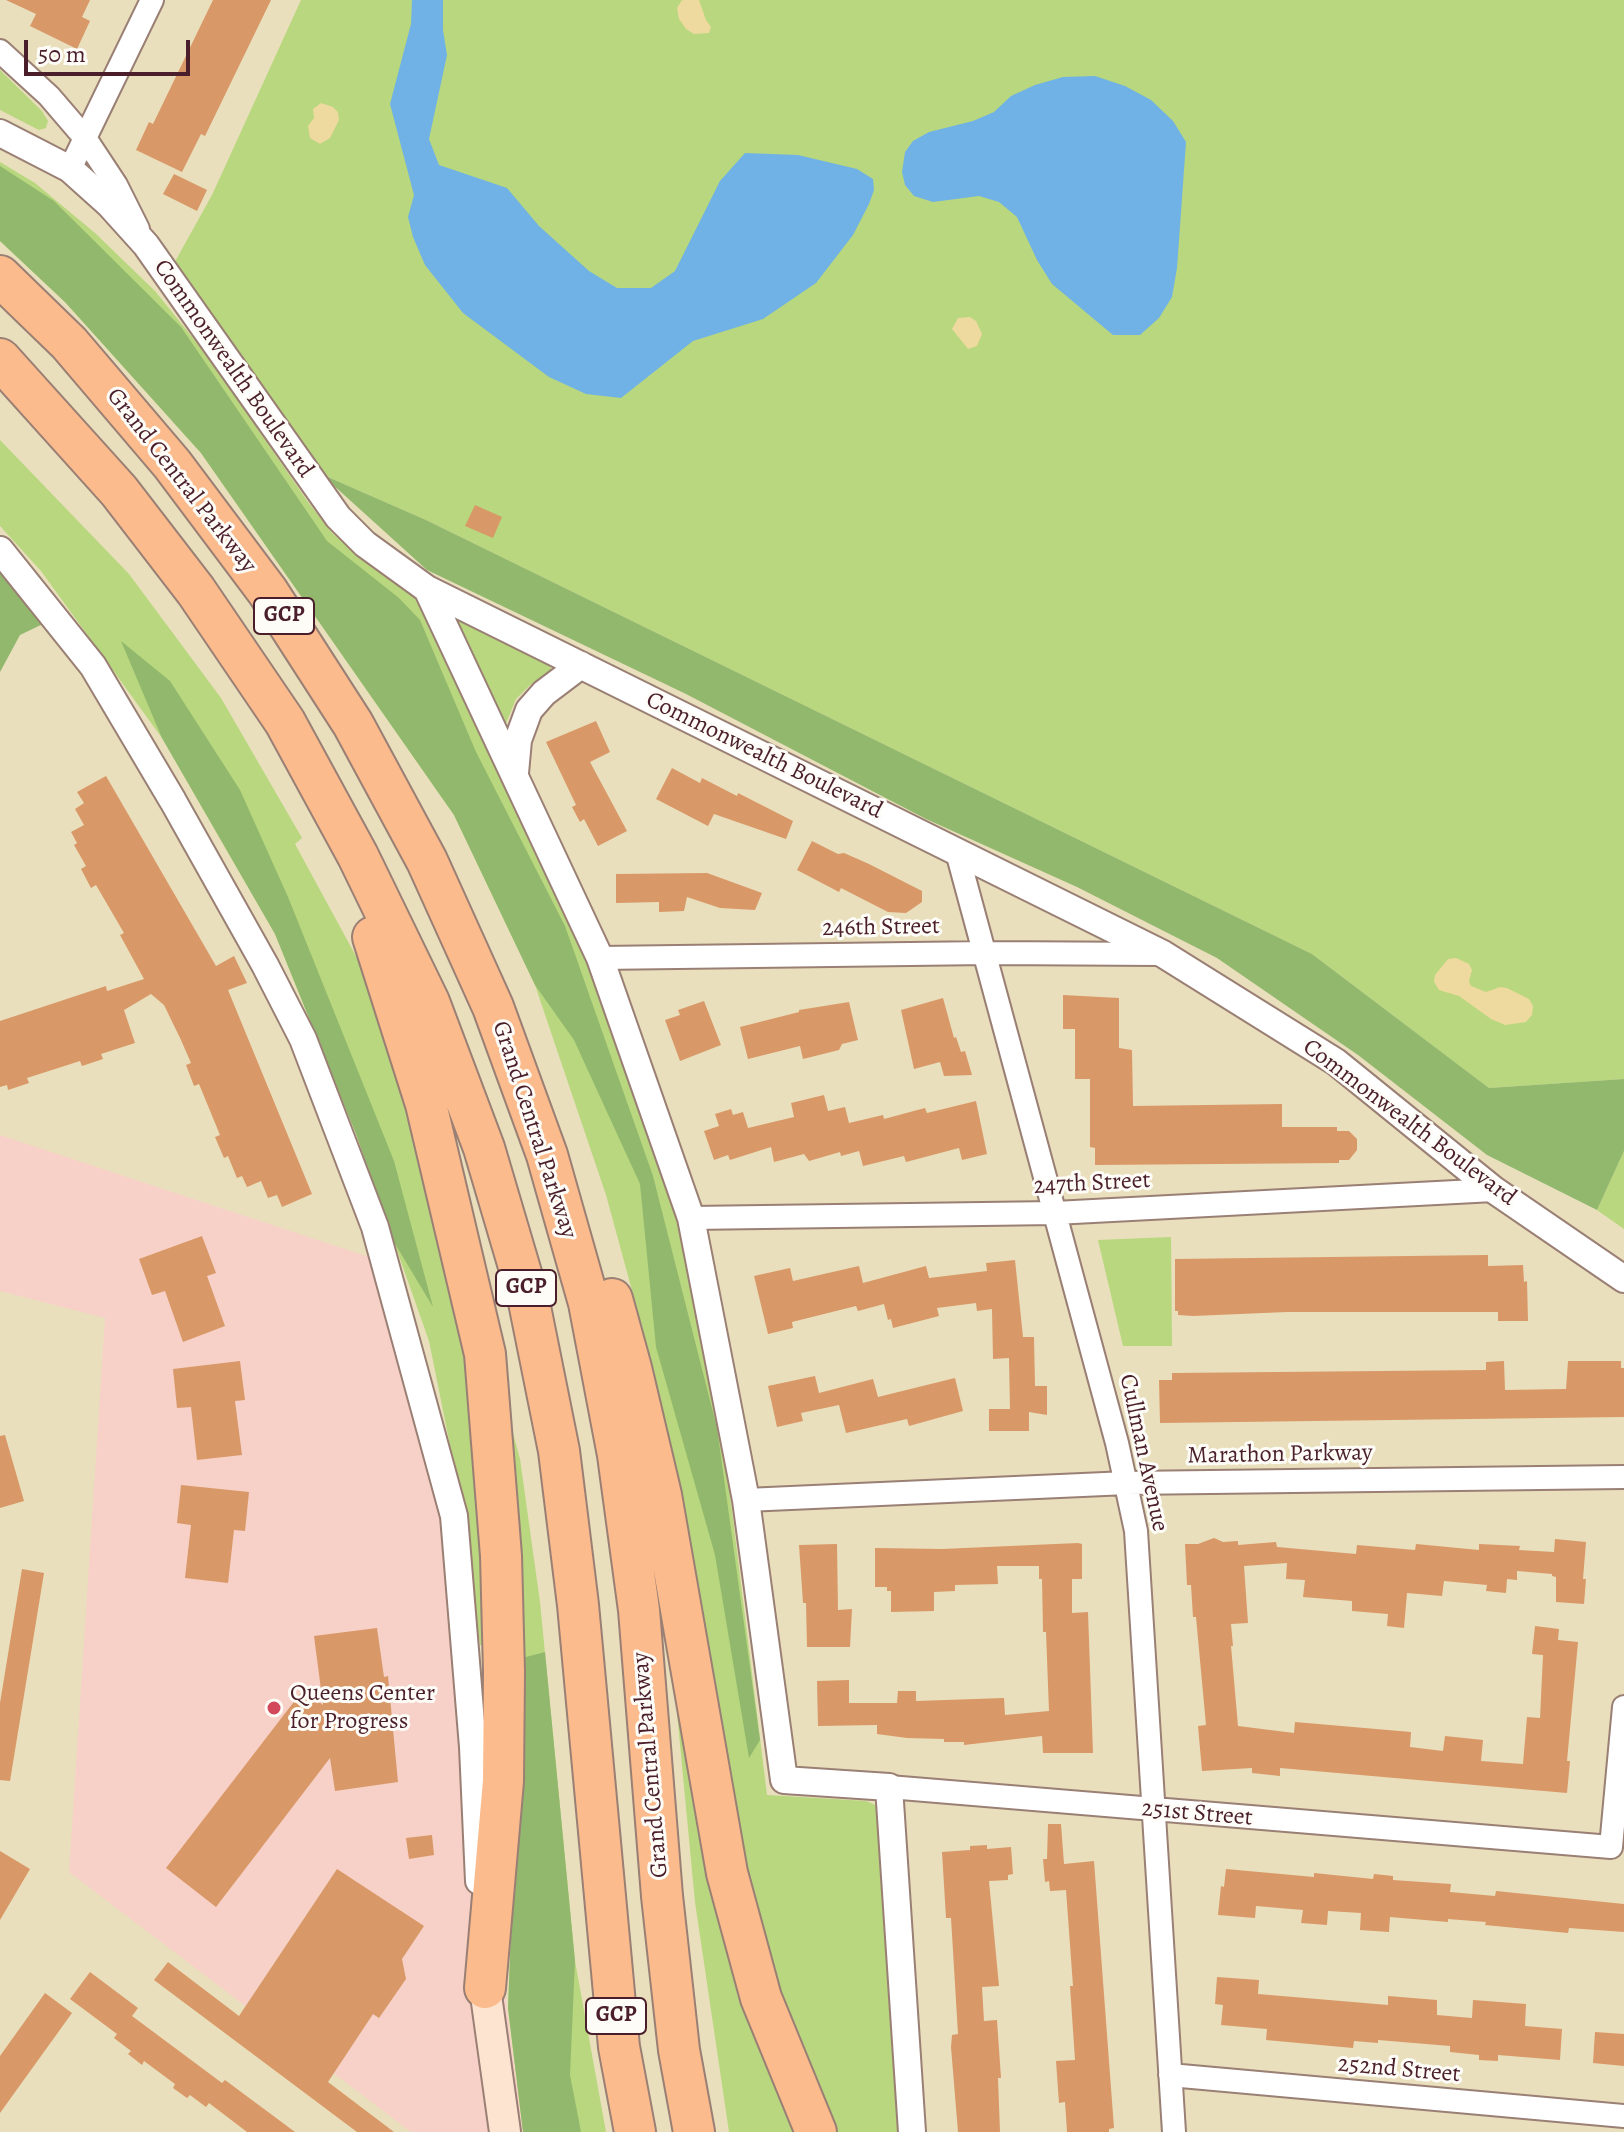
<!DOCTYPE html>
<style>
body{margin:0}
#map{position:relative;width:1624px;height:2132px;overflow:hidden;background:#e9dfbc;font-family:Alegreya,serif}
canvas{display:block}
.scale{position:absolute;left:24px;top:40px;width:166px;height:36px;box-sizing:border-box;border:4px solid #4a1f2b;border-top:0;padding-left:10px;font-size:24px;line-height:28px;white-space:nowrap;color:#4a1f2b;-webkit-text-stroke:6px #fdfcf7;paint-order:stroke}
</style>
<div id="map">
<canvas width="1624" height="2132"></canvas>
<div class="scale">50 m</div>
</div>
<script>
const c = document.querySelector('canvas').getContext('2d');
c.lineJoin = 'round';
function fillPath(path, color) {
  c.fillStyle = color;
  c.fill(path, 'evenodd');
}
function poly(rows) {
  const path = new Path2D();
  for (const r of rows) {
    path.moveTo(r[0], r[1]);
    for (let i = 2; i < r.length; i += 2) path.lineTo(r[i], r[i + 1]);
  }
  return path;
}
function strokePath(path, color, width, dash) {
  c.strokeStyle = color;
  c.lineWidth = width;
  c.lineCap = dash ? 'butt' : 'round';
  c.setLineDash(dash || []);
  c.stroke(path);
}
function write(font, color, halo, rows, align = 'center') {
  c.font = font + ' Alegreya,serif';
  c.lineWidth = 6;
  c.setLineDash([]);
  c.textBaseline = 'middle';
  c.strokeStyle = halo;
  c.fillStyle = color;
  for (const [text, x, y, turn = 0] of rows) {
    c.save();
    c.translate(x, y);
    c.rotate((+turn || 0) * Math.PI / 180);
    c.textAlign = isNaN(turn) ? turn : align;
    if (halo) c.strokeText(text, 0, 0);
    c.fillText(text, 0, 0);
    c.restore();
  }
}
fillPath(poly([
 [0,1135,375,1259,419,1424,447,1545,523,2132,411,2132,69,1872,105,1318,0,1291]
]), '#f7d1c7');
fillPath(poly([
 [301,0,1624,0,1624,1079,1489,1088,1312,954,426,520,321,474,172,267,212,195],
 [0,70,42,111,48,121,46,128,39,130,0,110],
 [0,162,35,183,95,233,155,291,206,354,308,502,333,534,408,590,428,615,594,968,641,1103,697,1289,723,1438,767,1795,866,1801,878,1806,881,1820,899,2132,831,2132,773,1992,727,1798,689,1530,651,1360,606,1195,535,985,454,815,201,453,65,302,0,241],
 [0,440,129,574,221,698,302,838,295,844,364,971,431,1198,468,1373,490,1644,480,1645,456,1475,429,1341,356,1134,275,934,162,738,41,571,0,526],
 [462,618,549,663,552,671,530,685,516,699,505,726,459,628,459,622],
 [1624,1151,1624,1229,1597,1210],
 [1171,1237,1172,1346,1123,1346,1098,1240],
 [494,1363,520,1459,540,1602,575,1961,606,2132,523,2132,508,2008,516,1797],
 [684,1691,805,2132,729,2132,695,1902,675,1692]
]), '#b8d77e');
fillPath(poly([
 [0,166,54,201,181,327,327,541,399,598,420,620,476,752,565,926,653,1176,717,1428,760,1740,749,1758,715,1555,656,1347,640,1184,574,1040,535,985,454,815,201,453,65,302,0,241],
 [321,474,426,520,1312,954,1489,1088,1624,1079,1624,1151,1597,1210,1487,1155,1358,1055,1217,958,1077,887,926,819,686,694,427,570],
 [0,572,45,623,20,635,0,672],
 [121,641,170,681,240,790,288,897,394,1161,433,1307,394,1242,356,1134,275,934,162,738],
 [545,1652,575,1961,570,2075,581,2132,523,2132,508,2008,522,1658]
]), '#92b86d');
fillPath(poly([
 [682,0,699,0,706,20,711,27,709,33,694,34,686,29,679,19,677,8],
 [321,103,333,107,338,112,339,120,330,138,320,144,310,138,308,126,314,118,313,109],
 [970,317,976,321,982,334,977,346,968,349,952,329,958,318],
 [1456,958,1469,964,1472,970,1469,981,1471,986,1486,992,1500,987,1507,988,1529,999,1533,1006,1532,1015,1526,1022,1505,1025,1491,1019,1459,996,1439,990,1434,982,1435,975,1448,959]
]), '#eeda9e');
fillPath(poly([
 [412,0,443,0,443,30,447,55,429,139,439,165,507,188,539,226,589,271,617,288,651,288,675,271,720,181,745,153,798,155,857,169,873,179,874,190,869,204,853,235,816,283,763,319,693,341,621,398,586,394,549,377,463,313,425,265,413,237,408,217,414,195,390,104,411,24],
 [1095,76,1125,86,1151,100,1173,121,1186,142,1177,268,1172,297,1159,318,1140,335,1113,335,1052,284,1037,260,1017,217,999,202,979,196,933,202,914,196,905,185,902,172,905,152,913,141,929,132,973,121,994,112,1011,96,1035,85,1063,77]
]), '#70b2e5');
fillPath(poly([
 [6,0,90,0,82,17,90,21,77,49,30,26,36,14],
 [213,0,271,0,205,136,201,134,182,172,136,150,149,122,153,124],
 [174,174,207,190,197,211,163,194],
 [475,505,502,517,493,538,465,526],
 [596,721,610,752,590,762,627,831,598,846,584,819,580,822,572,807,576,805,546,742],
 [672,768,700,783,702,778,737,796,738,793,793,821,786,839,714,814,708,826,656,799],
 [106,776,216,966,234,956,247,983,228,990,312,1194,282,1207,277,1195,268,1198,261,1181,247,1187,242,1176,237,1178,228,1156,224,1158,215,1137,220,1135,199,1084,194,1086,186,1065,191,1063,181,1040,164,1005,151,994,124,1010,135,1043,101,1054,103,1059,82,1066,80,1061,27,1078,29,1083,8,1090,7,1085,0,1087,0,1021,106,986,107,991,144,979,120,935,124,933,96,885,91,888,81,869,86,866,74,845,77,843,71,832,84,825,75,809,84,803,77,792],
 [812,841,838,854,844,853,869,864,922,891,922,902,906,913,888,912,841,888,839,892,797,870],
 [707,873,762,893,755,910,720,908,687,897,684,911,659,912,659,902,616,903,616,874],
 [1063,995,1119,998,1119,1048,1132,1050,1133,1106,1282,1104,1282,1127,1337,1127,1337,1131,1349,1131,1357,1139,1357,1150,1349,1160,1339,1160,1339,1163,1095,1165,1095,1148,1090,1147,1090,1079,1075,1079,1075,1029,1063,1029],
 [943,998,954,1038,956,1037,961,1052,965,1051,972,1075,944,1076,940,1062,914,1069,901,1010],
 [704,1001,721,1045,680,1061,665,1020,680,1015,678,1010],
 [849,1002,858,1040,842,1044,839,1050,803,1059,800,1046,748,1059,740,1027,799,1012,799,1010],
 [824,1095,828,1111,845,1107,849,1123,883,1115,884,1119,925,1108,927,1113,976,1101,987,1154,962,1160,959,1148,906,1162,904,1156,863,1166,859,1151,841,1156,840,1152,809,1161,804,1154,774,1162,771,1147,730,1160,728,1155,714,1160,704,1131,719,1126,715,1114,731,1109,733,1115,743,1112,748,1128,794,1117,791,1103],
 [202,1236,216,1273,207,1276,225,1326,183,1342,165,1291,152,1295,139,1259],
 [1488,1255,1488,1266,1523,1265,1524,1282,1527,1281,1528,1321,1498,1321,1498,1312,1287,1312,1193,1316,1178,1315,1178,1311,1175,1311,1175,1259],
 [1015,1260,1023,1337,1034,1337,1035,1386,1047,1386,1047,1415,1029,1412,1029,1431,989,1431,989,1409,1010,1409,1009,1358,993,1359,992,1309,977,1311,976,1303,937,1308,939,1316,893,1328,891,1319,888,1320,884,1304,858,1311,856,1306,792,1322,793,1328,768,1334,754,1276,790,1268,793,1281,859,1266,863,1283,926,1266,929,1278,987,1271,986,1263],
 [240,1361,245,1400,235,1401,242,1455,197,1460,191,1407,177,1408,173,1369],
 [1504,1361,1505,1390,1566,1389,1568,1361,1621,1361,1621,1368,1624,1368,1624,1417,1160,1423,1159,1380,1172,1380,1172,1373,1486,1370,1486,1362],
 [815,1376,819,1393,873,1379,878,1397,955,1378,963,1411,909,1426,907,1419,846,1433,839,1405,801,1413,803,1421,777,1427,768,1386],
 [5,1435,24,1501,0,1508,0,1436],
 [181,1485,249,1492,245,1531,234,1530,228,1583,185,1578,191,1525,177,1523],
 [1214,1538,1223,1542,1238,1541,1238,1545,1276,1542,1277,1547,1356,1554,1357,1545,1415,1550,1416,1544,1479,1550,1479,1544,1520,1546,1519,1550,1554,1552,1555,1539,1586,1542,1583,1579,1586,1579,1584,1604,1556,1602,1556,1577,1552,1576,1552,1574,1517,1571,1517,1580,1507,1579,1506,1593,1486,1591,1487,1585,1444,1581,1442,1596,1407,1593,1404,1628,1387,1626,1388,1614,1352,1611,1352,1601,1303,1597,1305,1580,1286,1579,1287,1563,1244,1566,1248,1623,1231,1624,1233,1646,1231,1646,1238,1726,1294,1733,1295,1722,1411,1732,1410,1747,1443,1751,1445,1736,1483,1740,1481,1761,1523,1764,1527,1717,1540,1718,1543,1655,1532,1654,1535,1626,1559,1629,1558,1640,1578,1642,1567,1761,1570,1761,1567,1793,1280,1768,1280,1776,1252,1773,1252,1768,1202,1771,1198,1726,1206,1725,1196,1617,1193,1617,1191,1585,1187,1585,1185,1544,1198,1544],
 [1078,1543,1082,1544,1082,1579,1072,1579,1072,1613,1088,1612,1093,1753,1043,1753,1042,1736,964,1745,964,1742,944,1742,944,1739,907,1738,877,1734,877,1725,818,1726,817,1681,849,1680,849,1703,897,1703,898,1691,916,1691,916,1701,1004,1698,1005,1715,1049,1711,1046,1632,1043,1632,1042,1579,1039,1579,1039,1566,997,1566,998,1584,955,1585,955,1591,934,1592,934,1611,891,1612,891,1591,887,1591,887,1587,875,1587,875,1548,942,1549],
 [837,1544,838,1610,852,1609,850,1647,807,1647,806,1603,803,1603,799,1545],
 [22,1569,44,1573,10,1781,0,1780,0,1703],
 [377,1628,384,1677,388,1676,398,1782,335,1791,330,1758,216,1907,166,1868,303,1690,323,1705,314,1636],
 [1048,1824,1061,1824,1064,1864,1094,1861,1114,2128,1109,2129,1109,2132,1067,2132,1065,2102,1059,2103,1056,2061,1075,2060,1070,1986,1073,1986,1066,1890,1050,1891,1049,1881,1045,1882,1043,1859,1047,1859],
 [432,1835,434,1855,409,1859,406,1838],
 [987,1845,987,1849,1011,1847,1013,1874,1008,1875,1008,1880,989,1881,999,1986,982,1987,984,2021,997,2020,1001,2078,998,2078,1000,2132,958,2132,951,2047,952,2035,958,2034,951,1918,946,1918,942,1852,970,1850,970,1846],
 [0,1851,30,1869,0,1920],
 [337,1869,424,1926,402,1959,406,1979,379,2018,373,2014,328,2082,394,2132,357,2132,154,1980,168,1962,239,2016],
 [1226,1869,1314,1877,1314,1873,1373,1879,1374,1874,1393,1876,1393,1880,1451,1884,1450,1892,1495,1896,1496,1891,1624,1904,1624,1932,1569,1928,1568,1933,1485,1925,1486,1922,1448,1919,1448,1922,1390,1917,1389,1932,1360,1930,1361,1913,1328,1911,1327,1925,1301,1923,1303,1910,1256,1906,1255,1918,1218,1915,1221,1886,1224,1887],
 [90,1972,138,2008,132,2016,222,2083,225,2080,295,2132,247,2132,209,2103,206,2107,190,2095,187,2098,173,2088,175,2084,144,2061,142,2065,128,2054,131,2051,114,2038,117,2034,70,1999],
 [1217,1977,1259,1980,1258,1994,1388,2005,1388,1996,1437,2000,1437,2015,1472,2018,1473,2000,1526,2004,1525,2026,1562,2029,1560,2060,1498,2055,1498,2061,1479,2060,1479,2055,1450,2052,1450,2046,1378,2040,1378,2043,1354,2041,1353,2048,1266,2040,1267,2029,1221,2025,1223,2005,1215,2004],
 [45,1993,72,2013,0,2113,0,2056],
 [1595,2032,1624,2034,1624,2066,1593,2063]
]), '#d99867');
const minor = poly([
 [0,51,49,96,85,138,116,185,138,229],
 [70,169,152,0],
 [957,852,1117,1443,1136,1531,1174,2132],
 [600,958,987,953,1162,954],
 [691,1218,1055,1213,1494,1190],
 [746,1500,1127,1483,1624,1477],
 [889,1787,1611,1847,1624,1707],
 [1170,2075,1624,2116]
]);
const tertiary = poly([
 [0,133,70,169,109,204,146,245,338,517,365,544,427,589,1163,954,1336,1062,1494,1190,1624,1279],
 [0,550,93,666,173,801,265,965,303,1039,375,1227,454,1516,473,1747,479,1881],
 [427,589,600,958,691,1218,746,1500,784,1780,889,1787,912,2132],
 [515,773,518,740,529,710,544,693,581,665]
]);
const secondary = poly([
 [485,1988,505,2132]
]);
const motorway = poly([
 [0,276,69,343,172,464,268,592,353,724,427,861,493,1007,547,1155,589,1303,618,1455,639,1610,662,1896,679,2050,694,2132],
 [0,359,119,491,196,591,285,722,358,856,429,1002,484,1148,528,1297,559,1451,578,1605,619,2047,635,2132],
 [373,937,426,1104,485,1354,501,1556,504,1672,503,1781,485,1988],
 [612,1299,631,1368,661,1495,727,1873,761,1998,816,2132]
]);
strokePath(minor, '#9a7f74', 26);
strokePath(tertiary, '#9a7f74', 30);
strokePath(secondary, '#9a7f74', 34);
strokePath(motorway, '#9a7f74', 44);
strokePath(minor, '#fff', 22);
strokePath(tertiary, '#fff', 26);
strokePath(secondary, '#fde4d1', 30);
strokePath(motorway, '#fbbb8c', 40);
for (const [x, y, r, color] of [
 [274,1708,8,"#d1495b"]
]) {
  const dot = new Path2D();
  dot.arc(x, y, r, 0, 2 * Math.PI);
  c.fillStyle = color;
  c.fill(dot);
  strokePath(dot, '#fdfcf7', 3);
}
for (const [x, y, w] of [
 [284,616,60],
 [526,1288,60],
 [616,2016,60]
]) {
  const box = new Path2D();
  box.roundRect(x - w / 2, y - 18, w, 36, 6);
  c.fillStyle = '#fdfcf7';
  c.fill(box);
  strokePath(box, '#4a1f2b', 2);
}
write('bold 22px', '#4a1f2b', null, [
 ["GCP",284,616],
 ["GCP",526,1288],
 ["GCP",616,2016]
]);
write('24px', '#4a1f2b', '#fdfcf7', [
 ["Commonwealth Boulevard",233,369,55],
 ["Grand Central Parkway",181,481,52],
 ["Commonwealth Boulevard",764,756,26],
 ["246th Street",881,928,-1],
 ["Commonwealth Boulevard",1409,1123,37],
 ["Grand Central Parkway",534,1130,72],
 ["247th Street",1092,1184,-3],
 ["Cullman Avenue",1143,1453,78],
 ["Marathon Parkway",1280,1455,-1],
 ["Grand Central Parkway",651,1765,-95],
 ["251st Street",1197,1814,5],
 ["252nd Street",1399,2070,5]
]);
write('24px', '#4a1f2b', '#fdfcf7', [
 ["Queens Center",290,1694],
 ["for Progress",290,1722]
], 'left');
</script>
